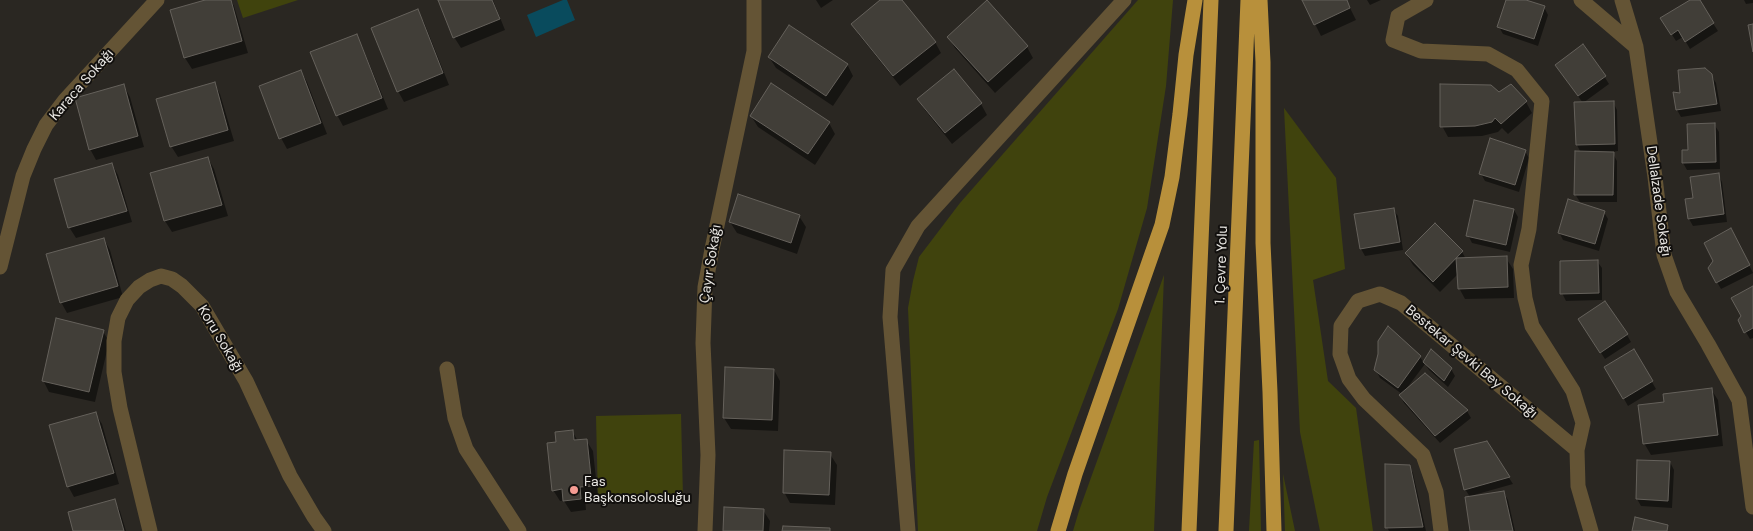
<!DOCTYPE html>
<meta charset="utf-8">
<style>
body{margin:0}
canvas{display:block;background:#2a2722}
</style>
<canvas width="1753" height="531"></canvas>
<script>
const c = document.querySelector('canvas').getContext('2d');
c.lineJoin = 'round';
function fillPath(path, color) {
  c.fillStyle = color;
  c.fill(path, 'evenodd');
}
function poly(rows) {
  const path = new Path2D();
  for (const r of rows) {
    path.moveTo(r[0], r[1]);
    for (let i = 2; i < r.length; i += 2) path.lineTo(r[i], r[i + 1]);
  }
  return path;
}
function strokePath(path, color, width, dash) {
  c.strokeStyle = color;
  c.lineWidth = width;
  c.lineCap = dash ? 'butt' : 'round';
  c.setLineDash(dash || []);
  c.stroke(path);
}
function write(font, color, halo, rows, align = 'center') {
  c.font = font + ' "DM Sans",sans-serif';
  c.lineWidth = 4;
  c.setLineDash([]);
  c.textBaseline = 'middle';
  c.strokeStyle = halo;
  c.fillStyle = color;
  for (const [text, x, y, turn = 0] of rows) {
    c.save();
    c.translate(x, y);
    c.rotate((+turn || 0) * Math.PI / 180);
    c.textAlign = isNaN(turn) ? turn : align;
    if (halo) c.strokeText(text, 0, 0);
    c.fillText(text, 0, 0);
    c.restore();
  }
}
fillPath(poly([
 [237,0,298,0,243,18],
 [1138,0,1173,0,1166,86,1147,208,1118,309,1047,497,1037,531,918,531,908,308,913,281,919,257,960,203],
 [1284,108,1336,178,1345,269,1313,280,1328,381,1356,408,1373,531,1320,531,1300,432],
 [1164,275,1154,531,1073,531,1079,511],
 [681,414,683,498,598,500,596,416],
 [1259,440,1261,531,1249,531,1254,441],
 [1283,474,1295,531,1285,531]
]), '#40430d');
fillPath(poly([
 [563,0,567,0,575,20,536,37,527,15]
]), '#094b5d');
fillPath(poly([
 [210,0,231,0,234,6,248,53,192,69,185,58,172,11],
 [439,0,493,0,505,30,461,48,454,37],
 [816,0,833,0,821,8],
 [882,0,900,0,935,42,941,53,900,86,859,35,853,24],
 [1303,0,1346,0,1356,20,1321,36],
 [1367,0,1381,0,1370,5],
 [1507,0,1522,0,1544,7,1548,15,1538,46,1503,34,1499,27],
 [1692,0,1698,0,1718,31,1690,49,1683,37,1676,41,1662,19],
 [1744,0,1753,0,1753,3,1746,4],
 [987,2,1027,47,1033,58,995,93,955,48,948,37],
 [417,11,424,22,449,85,404,102,398,91],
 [356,35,362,46,388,109,343,126,337,115],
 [769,57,847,64,853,76,833,106,776,68],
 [953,70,981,104,987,115,952,144,925,110,918,99],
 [301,71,307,82,327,134,287,149,281,138,261,86],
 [1561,73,1604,76,1609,84,1583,103],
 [1711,75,1716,83,1721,111,1681,117,1677,110,1674,93,1681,94],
 [214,83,220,94,234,141,178,157,171,146],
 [124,86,130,97,144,147,96,160,90,149],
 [1499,94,1526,102,1532,113,1508,134,1502,128,1498,132,1482,136,1448,137,1442,126],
 [1613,102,1617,110,1618,151,1612,152,1617,161,1617,202,1580,202,1575,194,1581,153,1577,145,1576,103],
 [751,116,829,123,835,134,815,165,758,127],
 [1714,124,1719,132,1720,169,1687,170,1683,163],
 [1525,151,1529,158,1519,192,1485,181,1481,174],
 [208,158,214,169,228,216,172,232,165,221,152,174],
 [112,164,118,175,132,222,76,238,69,227],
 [1718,174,1722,182,1727,222,1693,226,1689,219,1694,199],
 [1393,209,1398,216,1403,250,1365,256,1361,249],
 [1514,210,1518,217,1510,252,1472,243,1468,235],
 [1604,212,1608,219,1599,251,1563,240,1559,232],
 [799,216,806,227,797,254,737,233,730,222],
 [1435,225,1462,252,1466,259,1506,258,1513,269,1514,298,1465,299,1459,288,1458,274,1440,292,1413,265,1406,254],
 [1735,237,1753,273,1721,289,1709,268],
 [104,239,110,250,123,297,67,313,61,302],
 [1597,261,1602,268,1602,300,1566,301,1562,293],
 [1753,288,1753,338,1750,339,1739,321,1743,316],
 [1584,327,1627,335,1631,342,1605,359],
 [1389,328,1420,357,1424,363,1432,351,1451,369,1455,376,1448,387,1429,370,1425,364,1407,388,1467,411,1471,418,1440,443,1404,403,1400,396,1402,394,1380,378,1376,370],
 [103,331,109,342,95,402,49,392,43,380],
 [1634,351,1656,389,1628,406,1606,367],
 [774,370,780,381,778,431,731,429,724,418],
 [1711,389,1718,400,1723,446,1651,455,1644,443,1665,403],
 [95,413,102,424,119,484,74,497,68,486],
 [572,431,578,441,586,440,593,451,598,497,585,498,586,510,571,512,564,501,560,501,553,490,558,443],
 [1486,442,1513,484,1474,495,1474,497,1504,493,1508,500,1515,531,1471,531,1470,497,1465,489],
 [830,454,837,465,835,505,790,503,784,492],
 [1670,462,1674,470,1672,508,1641,506,1637,499],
 [1409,466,1413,473,1426,531,1389,531,1387,527],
 [114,500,120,511,126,531,75,531],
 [763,510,770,521,769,531,724,531]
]), '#0007');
const building = poly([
 [205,0,231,0,242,41,184,58,170,10,205,0],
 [438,0,492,0,500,19,453,38,438,0],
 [880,0,902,0,936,42,893,76,851,24,880,0],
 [987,0,1028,46,988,82,947,37,987,0],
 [1302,0,1347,0,1350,8,1314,25,1302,0],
 [1506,0,1526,0,1545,6,1534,39,1497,27,1506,0],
 [1690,0,1700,0,1714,23,1685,42,1678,30,1671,35,1660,18,1690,0],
 [418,9,443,73,397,92,371,28,418,9],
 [1753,24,1753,52,1748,25,1753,24],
 [789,25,848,64,826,96,768,57,789,25],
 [357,34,382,98,336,116,310,52,357,34],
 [1583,44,1606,76,1578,96,1555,65,1583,44],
 [1705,68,1712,74,1717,104,1676,110,1673,92,1680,93,1678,70,1705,68],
 [954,69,982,103,945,133,917,99,954,69],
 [301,70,321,123,279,139,259,86,301,70],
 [215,82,228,130,170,147,156,99,215,82],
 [771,83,830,122,808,154,750,116,771,83],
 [124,84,138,136,89,150,75,98,124,84],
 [1440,84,1491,85,1499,92,1511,84,1527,101,1501,124,1495,118,1492,122,1475,126,1440,127,1440,84],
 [1614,101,1615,144,1576,145,1574,102,1614,101],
 [1715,123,1716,162,1682,163,1682,150,1688,150,1687,124,1715,123],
 [1490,138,1526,150,1515,185,1479,174,1490,138],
 [1575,151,1614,152,1613,195,1574,195,1575,151],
 [208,157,222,205,164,221,150,173,208,157],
 [112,163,127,211,68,228,54,179,112,163],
 [1719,173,1724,214,1688,219,1685,199,1693,198,1690,177,1719,173],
 [738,194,800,215,791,243,729,222,738,194],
 [1568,199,1605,211,1595,244,1558,233,1568,199],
 [1474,200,1514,209,1506,245,1466,236,1474,200],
 [1394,208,1400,242,1360,249,1354,214,1394,208],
 [1435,223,1463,251,1433,282,1405,253,1435,223],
 [1731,228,1750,265,1716,283,1708,268,1713,261,1704,243,1731,228],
 [104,238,118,286,60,303,46,254,104,238],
 [1507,256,1508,287,1458,289,1456,258,1507,256],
 [1598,260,1599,293,1560,294,1560,261,1598,260],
 [1753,286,1753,328,1744,333,1738,320,1741,316,1731,298,1753,286],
 [1605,301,1628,334,1600,353,1578,319,1605,301],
 [56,318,104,330,89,392,42,381,56,318],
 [1388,326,1421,356,1398,388,1374,370,1378,354,1378,341,1388,326],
 [1431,349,1452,368,1444,381,1423,362,1431,349],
 [1634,349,1653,381,1623,399,1604,367,1634,349],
 [725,367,774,369,772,420,723,418,725,367],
 [1425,373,1468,410,1435,436,1399,395,1425,373],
 [1712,388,1718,435,1643,444,1638,405,1664,402,1663,394,1712,388],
 [96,412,114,473,67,487,49,425,96,412],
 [573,430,574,440,587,439,592,486,580,487,581,499,563,501,562,489,552,491,547,443,556,442,555,432,573,430],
 [1487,441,1510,477,1464,490,1454,449,1487,441],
 [784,450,831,452,829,495,783,493,784,450],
 [1637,460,1670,461,1668,501,1636,499,1637,460],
 [1385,464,1410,465,1423,527,1385,528,1385,464],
 [1504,491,1513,531,1470,531,1465,497,1504,491],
 [115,499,124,531,73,531,68,512,115,499],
 [724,507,764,509,763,531,723,531,724,507],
 [1635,517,1668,525,1667,531,1632,531,1635,517],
 [783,526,830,528,830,531,782,531,783,526]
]);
fillPath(building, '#413e38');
strokePath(building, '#65615b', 1);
strokePath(poly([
 [1426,0,1398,16,1393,40,1421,51,1488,54,1517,70,1542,101,1529,229,1521,265,1525,298,1532,326,1573,391,1583,423,1577,450,1578,486,1591,531],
 [1581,0,1636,47],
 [1622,0,1636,47,1655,177,1664,255,1677,292,1708,344,1739,400,1753,507],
 [0,267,23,176,34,149,46,125,65,100,157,0],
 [447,369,455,418,466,449,519,531],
 [150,531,120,408,114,372,114,341,118,318,127,300,139,287,150,280,161,276,172,279,182,286,202,306,246,381,290,476,314,517,324,531],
 [705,531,708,455,703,343,705,287,712,249,754,51,754,0],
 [908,531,890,317,893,270,918,226,1124,0],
 [1441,531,1436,492,1423,455,1364,399,1349,379,1340,354,1341,326,1358,301,1380,294,1401,303,1577,450]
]), '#645435', 15);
strokePath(poly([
 [1260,0,1263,62,1263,243,1270,392,1274,531],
 [1058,531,1075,474,1162,225,1172,177,1180,114,1186,55,1195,0],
 [1189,531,1211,0],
 [1226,531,1248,0]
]), '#b8903b', 15);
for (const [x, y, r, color] of [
 [574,490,5,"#f59c93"]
]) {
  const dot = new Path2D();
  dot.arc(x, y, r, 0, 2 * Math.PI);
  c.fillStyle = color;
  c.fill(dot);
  strokePath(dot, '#12100e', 2);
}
write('14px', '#e8e6e2', '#12100e', [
 ["Karaca Sokağı",82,85,-49],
 ["Dellalzade Sokağı",1658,201,82],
 ["Çayır Sokağı",711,264,-81],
 ["1. Çevre Yolu",1222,265,-88],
 ["Koru Sokağı",220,339,59],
 ["Bestekar Şevki Bey Sokağı",1471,362,40]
]);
write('14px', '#e8e6e2', '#12100e', [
 ["Fas",584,482],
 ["Başkonsolosluğu",584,498]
], 'left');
</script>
